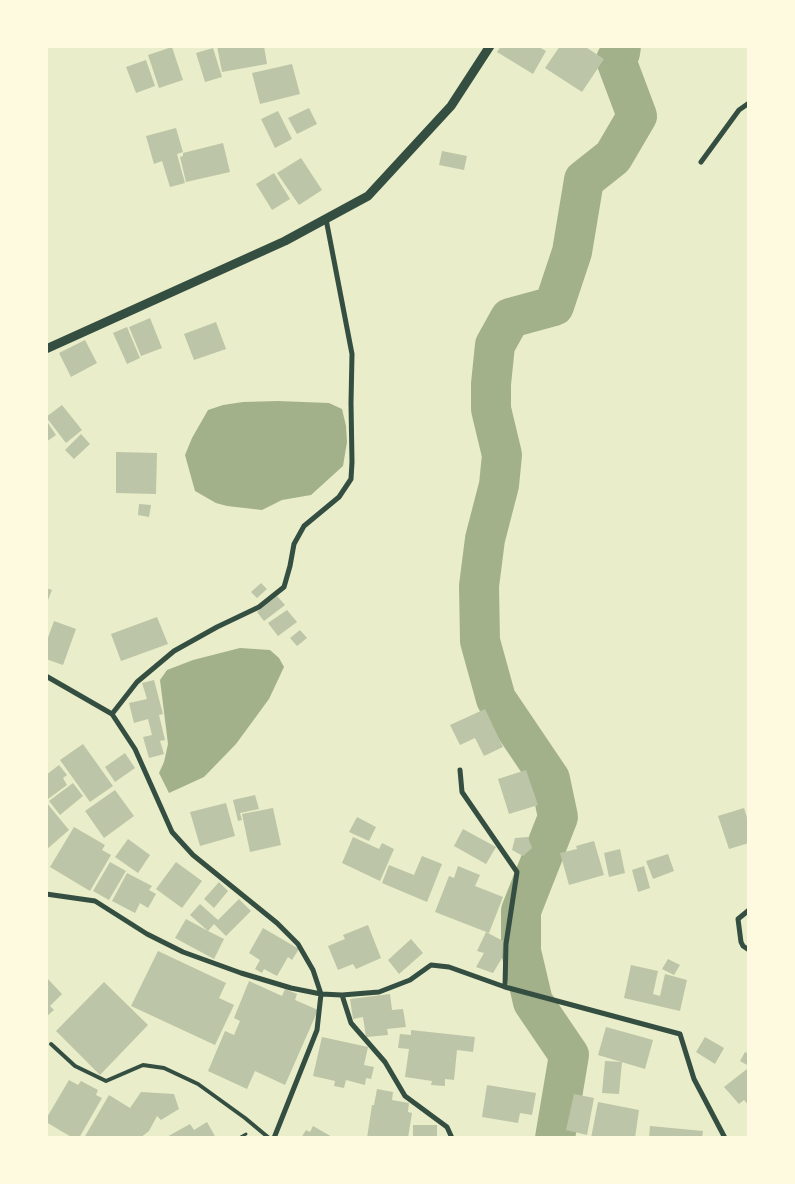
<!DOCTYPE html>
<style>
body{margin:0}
#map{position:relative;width:795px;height:1184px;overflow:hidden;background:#e9edc9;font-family:Karla,sans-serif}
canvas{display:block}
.frame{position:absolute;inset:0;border:48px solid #fefae0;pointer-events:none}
</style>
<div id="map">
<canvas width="795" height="1184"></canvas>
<div class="frame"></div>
</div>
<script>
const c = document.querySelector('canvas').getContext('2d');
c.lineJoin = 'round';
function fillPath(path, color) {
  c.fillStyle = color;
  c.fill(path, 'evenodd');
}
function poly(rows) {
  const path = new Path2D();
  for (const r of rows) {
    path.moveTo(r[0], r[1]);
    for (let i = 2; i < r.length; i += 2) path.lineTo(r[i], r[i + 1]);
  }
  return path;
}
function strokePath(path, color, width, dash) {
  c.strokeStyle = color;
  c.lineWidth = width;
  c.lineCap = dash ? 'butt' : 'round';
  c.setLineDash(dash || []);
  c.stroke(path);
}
fillPath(poly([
 [278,401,329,403,342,409,346,426,347,442,343,466,311,495,282,500,262,510,227,506,216,503,195,491,185,455,192,438,208,410,223,405,243,402],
 [240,648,270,650,279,658,284,667,269,699,236,744,204,777,169,793,159,773,164,762,168,744,160,680,167,670,193,660]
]), '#a3b18a');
strokePath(poly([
 [555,1138,569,1055,533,1002,521,951,521,911,558,817,550,779,496,699,480,641,479,586,485,539,499,485,502,455,491,409,491,384,495,345,510,318,554,306,572,252,584,180,613,157,637,116,616,60,620,53,621,46]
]), '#a3b18a', 40);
fillPath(poly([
 [217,46,264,46,267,64,222,72],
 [501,46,537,46,546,51,533,74,497,52],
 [560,46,584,46,604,59,582,92,545,68],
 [172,47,183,80,159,88,148,55],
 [213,48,222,77,205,82,196,53],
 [146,60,155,86,136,93,126,67],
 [292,64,300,94,260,104,252,73],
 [309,108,317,124,297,134,288,118],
 [278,111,292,139,275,148,261,119],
 [176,128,183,152,177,154,185,183,170,187,162,161,154,164,146,136],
 [223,143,230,172,186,182,180,157,183,156,183,153],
 [442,151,467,156,464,170,439,165],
 [301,158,322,190,299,205,277,173],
 [274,173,290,199,272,210,256,184],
 [150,318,162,348,141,356,129,327],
 [216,322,226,349,194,360,184,334],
 [127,327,140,358,127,364,113,333],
 [85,340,97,363,71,377,59,353],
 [62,405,82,430,66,443,46,417],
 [46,420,56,435,46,442],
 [81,434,90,444,74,459,65,450],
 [116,452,157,453,156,494,116,493],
 [139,504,151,505,149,517,138,515],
 [261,583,267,589,257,598,251,592],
 [46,588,52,590,46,605],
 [277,596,285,605,264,621,257,612],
 [287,610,297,622,278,636,268,623],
 [157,617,168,644,121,661,111,634],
 [54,621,76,629,63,665,46,659,46,643],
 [300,630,307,638,297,646,290,638],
 [154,680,163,714,159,715,165,740,160,741,164,754,149,758,143,737,152,735,148,719,134,723,129,703,147,699,142,683],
 [485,709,503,747,484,756,475,738,460,745,450,725],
 [83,744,113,786,90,802,60,760],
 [125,753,135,768,115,782,105,767],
 [59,765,67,775,63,778,67,785,48,799,46,798,46,775],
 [526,770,538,805,509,814,498,779],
 [73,783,83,796,60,815,49,801],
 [115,790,134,816,104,838,85,811],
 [255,795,259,809,240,813,242,820,238,821,233,800],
 [46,802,69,830,46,850],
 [226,803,235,836,200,846,190,812],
 [273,808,281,845,250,852,242,814],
 [744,808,749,824,749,843,729,849,718,816],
 [357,817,376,827,369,841,349,832],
 [74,827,105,845,102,850,111,855,90,891,50,867],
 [463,829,496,847,486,864,454,846],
 [353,837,379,849,382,843,394,849,380,881,342,863],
 [528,837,532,848,523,856,512,850,515,838],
 [128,839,150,855,138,873,115,857],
 [594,841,604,875,569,885,560,853,577,849,576,846],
 [620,849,625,873,609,877,604,853],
 [668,854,674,871,653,879,646,861],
 [422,856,442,864,427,902,382,883,389,865,414,875],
 [110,862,126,871,109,900,93,891],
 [176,862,202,881,182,908,156,889],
 [458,866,480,875,475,886,503,897,489,933,435,912,449,876,454,878],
 [644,866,650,888,638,892,632,870],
 [127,873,152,886,149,890,156,894,148,908,140,903,135,913,112,901],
 [219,882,228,891,214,908,204,899],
 [239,899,251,911,226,936,214,924,208,931,224,939,214,959,175,938,186,919,208,931,190,915,200,904,218,920],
 [368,925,381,958,356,969,353,964,338,970,328,946,345,939,343,935],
 [263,928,299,949,292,960,288,957,277,976,264,969,262,973,255,969,260,960,249,953],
 [486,932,503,941,502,958,493,973,476,967,484,953,477,951],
 [411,939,423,953,399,974,388,960],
 [158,951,226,983,219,998,234,1005,215,1045,131,1006],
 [668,959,680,965,674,975,662,969],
 [631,965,658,971,653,994,660,996,665,974,687,980,680,1011,624,998],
 [46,977,62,994,50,1006,54,1010,46,1017],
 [249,981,282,996,285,989,297,994,295,1000,318,1010,285,1085,255,1071,247,1089,208,1071,225,1031,234,1035,240,1021,234,1018],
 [104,982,148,1025,100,1075,56,1031],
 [390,994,392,1010,403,1009,406,1027,387,1029,388,1035,366,1037,363,1017,353,1019,350,999],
 [606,1027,653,1040,645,1069,598,1055],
 [411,1030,475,1037,473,1052,457,1050,454,1080,445,1079,445,1086,431,1085,432,1081,405,1077,409,1049,398,1048,400,1034,411,1035],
 [322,1037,368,1047,364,1065,374,1067,371,1079,366,1078,365,1085,346,1080,344,1088,334,1086,335,1081,313,1076],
 [705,1037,724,1048,715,1064,696,1052],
 [745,1052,749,1054,749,1066,740,1061],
 [605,1061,622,1062,619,1094,602,1093],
 [747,1069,749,1070,749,1106,744,1100,739,1104,724,1087],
 [69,1080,78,1085,81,1081,98,1090,96,1095,102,1098,79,1138,73,1138,46,1122,46,1119],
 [487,1085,536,1093,532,1115,520,1113,518,1123,482,1117],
 [377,1089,393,1092,392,1100,409,1103,408,1112,412,1113,408,1138,367,1138,372,1105,374,1105],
 [141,1092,174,1094,179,1109,161,1120,157,1116,149,1131,140,1138,84,1138,109,1095,130,1108],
 [574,1094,594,1098,587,1135,566,1130],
 [598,1102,639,1110,635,1138,591,1138],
 [207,1122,216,1138,165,1138,190,1124,194,1130],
 [413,1125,437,1125,437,1138,413,1138],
 [313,1126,334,1138,301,1138,306,1130,310,1132],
 [650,1126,703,1131,702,1138,649,1138]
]), '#bcc5a7');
strokePath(poly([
 [239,1138,246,1134]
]), '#344e41', 3);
strokePath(poly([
 [51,1044,75,1066,106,1081,143,1065,164,1068,198,1084,245,1118,269,1138]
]), '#344e41', 4);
strokePath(poly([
 [701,162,739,110,749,103],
 [46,676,112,714,135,749,172,832,193,855,277,923,298,944,313,970,321,994,317,1030,274,1138],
 [112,714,137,682,174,651,217,627,259,607,284,587,290,566,294,544,304,526,339,497,351,479,352,462,351,403,352,354,326,219],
 [460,770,462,792,517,872,506,944,505,987],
 [46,894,95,901,147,934,183,952,241,973,291,988,321,994,342,995,379,992,410,980,431,965,449,967,505,987,680,1034,694,1079,725,1138],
 [749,910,738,919,741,942,743,946,749,950],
 [342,995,351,1023,385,1062,405,1096,447,1127,452,1138]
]), '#344e41', 5);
strokePath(poly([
 [46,349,285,241,368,196,451,106,490,46]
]), '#344e41', 9);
</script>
